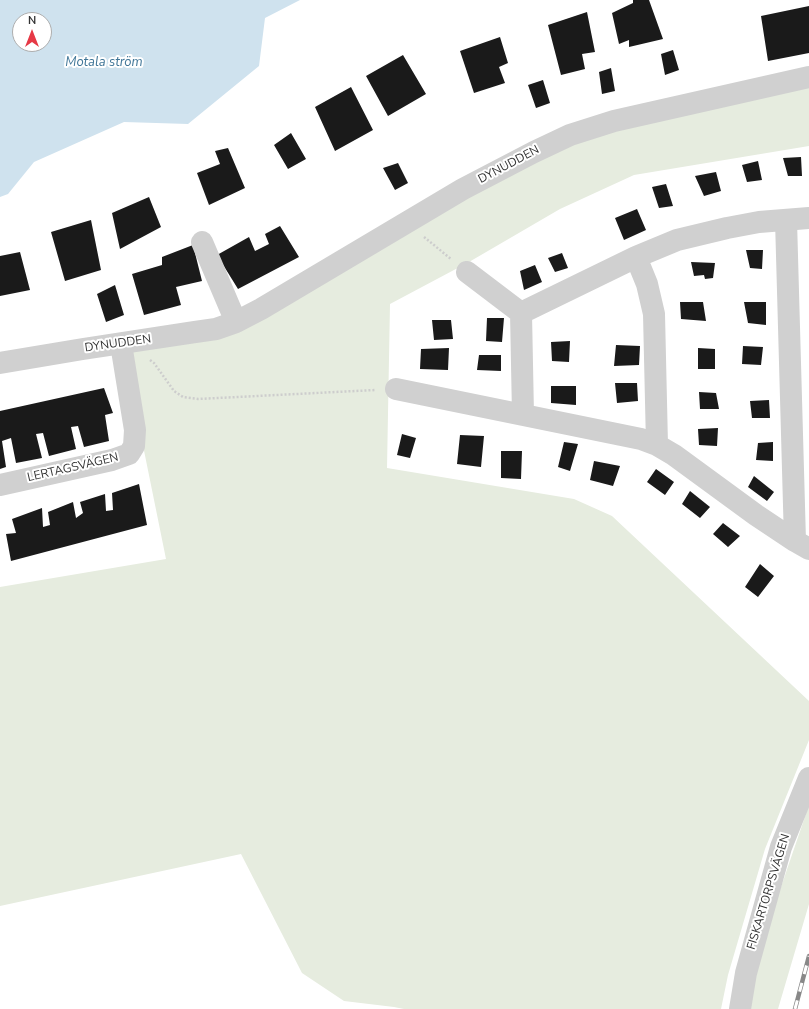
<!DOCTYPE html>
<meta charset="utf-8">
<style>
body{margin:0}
#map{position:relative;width:809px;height:1009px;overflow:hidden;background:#fff;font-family:"Nunito Sans",sans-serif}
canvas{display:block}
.north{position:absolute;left:12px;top:12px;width:40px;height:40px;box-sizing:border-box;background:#fff;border:1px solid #adadad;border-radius:50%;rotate:0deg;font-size:11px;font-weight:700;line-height:16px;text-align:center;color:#333}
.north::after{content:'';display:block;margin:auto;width:14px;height:18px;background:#e63946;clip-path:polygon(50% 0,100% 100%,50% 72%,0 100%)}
</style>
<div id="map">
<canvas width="809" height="1009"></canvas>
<div class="north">N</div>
</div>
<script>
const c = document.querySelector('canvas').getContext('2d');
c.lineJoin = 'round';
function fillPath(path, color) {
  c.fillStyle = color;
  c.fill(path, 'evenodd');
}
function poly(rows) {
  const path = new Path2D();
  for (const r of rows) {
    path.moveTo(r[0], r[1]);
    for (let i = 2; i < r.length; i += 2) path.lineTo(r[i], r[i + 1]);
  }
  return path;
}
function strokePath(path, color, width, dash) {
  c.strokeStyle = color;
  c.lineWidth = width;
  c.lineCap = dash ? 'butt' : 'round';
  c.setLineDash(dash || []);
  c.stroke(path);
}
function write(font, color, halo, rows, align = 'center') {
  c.font = font + ' "Nunito Sans",sans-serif';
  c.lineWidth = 4;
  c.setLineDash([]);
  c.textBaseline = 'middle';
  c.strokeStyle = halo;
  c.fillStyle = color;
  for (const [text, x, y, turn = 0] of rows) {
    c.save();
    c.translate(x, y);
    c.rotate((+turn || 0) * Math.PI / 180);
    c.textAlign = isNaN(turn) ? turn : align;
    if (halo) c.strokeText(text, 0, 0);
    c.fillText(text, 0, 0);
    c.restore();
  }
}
fillPath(poly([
 [809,74,809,146,634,175,560,209,469,262,390,304,387,468,574,499,612,516,809,701,809,740,765,849,728,975,721,1009,404,1009,394,1007,344,1001,302,973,241,854,0,906,0,587,166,559,123,347,237,326,516,161],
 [809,805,809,904,778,1009,749,1009,759,956,782,884]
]), '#e6ecdf');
fillPath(poly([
 [0,0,300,0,265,18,259,66,188,124,124,122,34,162,8,194,0,197],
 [20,20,44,20,44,44,20,44]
]), '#cfe2ee');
fillPath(poly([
 [633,0,649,0,663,39,629,47,629,40,619,44,612,13,633,3],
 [809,6,809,53,768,61,761,16],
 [587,12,595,52,582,54,585,69,561,75,548,25],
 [500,37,508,63,499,67,505,83,474,93,460,51],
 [673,50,679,70,665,75,661,54],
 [403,55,426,94,388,116,366,76],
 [611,68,615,91,602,94,599,72],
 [543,80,550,103,536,108,528,85],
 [351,87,373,130,335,151,315,107],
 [291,133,306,159,288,169,274,145],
 [228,148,245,188,209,205,197,173,220,164,215,151],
 [801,157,802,176,788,176,783,158],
 [758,161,762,180,747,182,742,165],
 [398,163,408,183,395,190,383,168],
 [716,172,721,191,704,196,695,176],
 [666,184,673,206,659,208,652,187],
 [149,197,161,227,120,249,112,213],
 [637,209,646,230,624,240,615,218],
 [91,220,101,270,65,281,51,232],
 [280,226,299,257,238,289,217,255,249,237,255,251,269,244,265,234],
 [193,245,202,281,176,287,181,305,144,315,132,274,162,265,162,257],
 [746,250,763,250,762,269,750,268],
 [20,252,30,290,0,296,0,256],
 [562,253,568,268,555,272,548,258],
 [691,262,715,263,713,278,705,279,704,275,694,276],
 [535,265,542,282,524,290,520,271],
 [115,285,124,315,106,322,97,294],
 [680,302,703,302,706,321,681,319],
 [744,302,766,302,766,325,748,323],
 [487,318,504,318,502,342,486,341],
 [432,320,451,320,453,339,434,340],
 [570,341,569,362,552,361,551,342],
 [616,345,640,346,639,365,614,366],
 [743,346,763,347,761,365,742,364],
 [449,348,448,370,420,369,421,349],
 [698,348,715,349,715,369,698,369],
 [479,355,501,355,501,371,477,370],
 [615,383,637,383,638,401,617,403],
 [551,386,576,386,576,405,551,403],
 [104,388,113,413,105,415,109,441,84,447,78,426,71,427,76,449,49,456,43,433,36,434,42,458,16,463,11,438,2,441,6,467,0,469,0,411],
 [699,392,716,393,719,409,700,409],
 [769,400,770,418,752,418,750,401],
 [718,428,717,446,699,445,698,429],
 [402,434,416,438,410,458,397,455],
 [460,435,484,436,481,467,457,464],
 [564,442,578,444,570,471,558,467],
 [773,442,773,461,756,460,758,443],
 [501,451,522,451,521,479,501,478],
 [594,461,620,466,613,486,590,480],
 [656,469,674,482,665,495,647,482],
 [754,476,774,492,767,501,748,487],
 [139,484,147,525,11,561,6,534,16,533,12,519,42,508,43,527,50,525,48,512,73,502,76,518,83,513,80,502,105,494,106,511,113,510,112,493],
 [690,491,710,507,700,518,682,504],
 [723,523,740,536,728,547,713,534],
 [760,564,774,576,758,597,745,587]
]), '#1a1a1a');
strokePath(poly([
 [424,237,451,259],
 [150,360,154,363,174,391,183,397,198,399,375,390]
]), '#cdcdcd', 2.5, [2, 2]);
strokePath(poly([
 [786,220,795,541],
 [202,242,236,322],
 [636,257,647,284,654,314,657,445],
 [467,272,521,313,636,257,677,240,727,228,759,222,809,218],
 [521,313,523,415],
 [0,363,83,349,195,332,216,329,236,322,261,309,463,189,534,152,570,135,614,121,809,77],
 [396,389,641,439,657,445,674,455,756,515,795,541,809,549],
 [0,485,112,460,129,454,134,446,135,430,121,344],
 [740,1009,746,973,781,847,809,778]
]), '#d0d0d0', 22);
const rail = poly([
 [795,1009,809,956]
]);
strokePath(rail, '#888', 4.5);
strokePath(rail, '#fff', 3, [9]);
write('12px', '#333', '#fff', [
 ["DYNUDDEN",509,165,-28],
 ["DYNUDDEN",118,344,-8],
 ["LERTAGSVÄGEN",73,468,-13],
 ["FISKARTORPSVÄGEN",769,892,-73]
]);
write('italic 13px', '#3f7597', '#fff', [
 ["Motala ström",104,63]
]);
</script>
